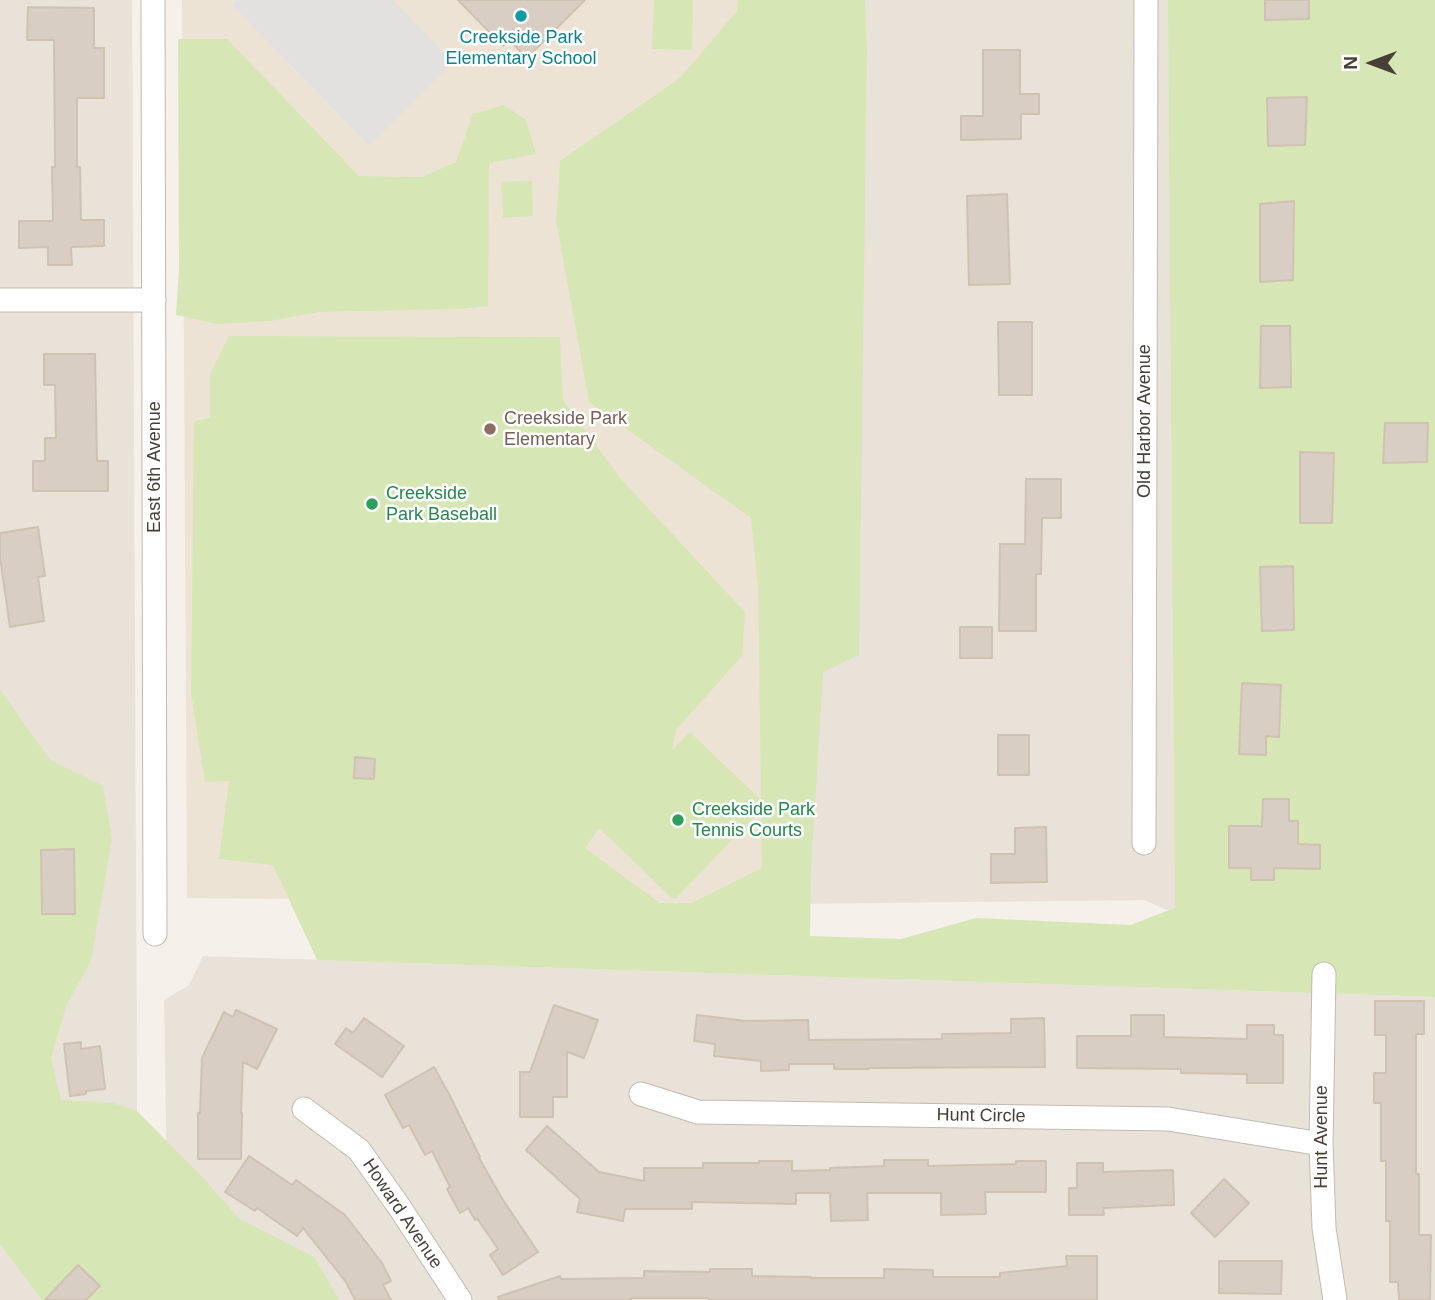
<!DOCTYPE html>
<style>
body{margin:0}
#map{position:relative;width:1435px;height:1300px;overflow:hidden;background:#f5f0ea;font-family:Helvetica,sans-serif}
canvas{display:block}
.north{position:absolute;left:1337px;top:28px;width:70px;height:70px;-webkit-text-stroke:5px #fff;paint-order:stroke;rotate:270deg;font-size:19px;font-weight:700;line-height:28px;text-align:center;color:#484038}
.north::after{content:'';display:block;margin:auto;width:24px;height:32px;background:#484038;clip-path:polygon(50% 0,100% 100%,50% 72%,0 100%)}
</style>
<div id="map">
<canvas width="1435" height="1300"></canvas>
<div class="north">N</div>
</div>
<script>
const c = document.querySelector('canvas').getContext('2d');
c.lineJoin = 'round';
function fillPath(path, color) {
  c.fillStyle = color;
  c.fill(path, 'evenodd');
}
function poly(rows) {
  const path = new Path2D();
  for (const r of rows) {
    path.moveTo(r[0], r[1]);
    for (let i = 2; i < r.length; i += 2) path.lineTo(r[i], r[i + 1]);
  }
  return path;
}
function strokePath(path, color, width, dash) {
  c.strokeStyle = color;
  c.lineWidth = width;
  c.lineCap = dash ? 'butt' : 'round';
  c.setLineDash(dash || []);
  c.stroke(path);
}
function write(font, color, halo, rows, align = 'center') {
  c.font = font + ' Helvetica,sans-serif';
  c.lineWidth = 5;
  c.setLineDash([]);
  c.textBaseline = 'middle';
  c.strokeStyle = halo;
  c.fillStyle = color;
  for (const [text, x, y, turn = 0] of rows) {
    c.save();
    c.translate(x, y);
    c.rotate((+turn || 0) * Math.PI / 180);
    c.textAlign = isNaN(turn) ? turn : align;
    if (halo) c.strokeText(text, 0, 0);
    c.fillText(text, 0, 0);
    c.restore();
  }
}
fillPath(poly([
 [0,0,132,0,138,1300,0,1300],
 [797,0,1435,0,1177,914,1144,900,793,904],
 [203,956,1435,997,1435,1300,169,1300,164,1000,189,985]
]), '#e8e2d9');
fillPath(poly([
 [182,0,797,0,793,904,187,898]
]), '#ede3d5');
fillPath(poly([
 [654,0,693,0,692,50,652,49],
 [738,0,865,0,867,48,859,655,823,672,811,870,810,936,901,939,976,918,1130,925,1175,908,1168,0,1435,0,1435,997,317,960,273,865,219,859,229,781,205,782,191,693,194,421,210,418,210,374,229,336,560,337,563,400,620,478,745,612,742,656,676,730,672,750,690,732,761,800,758,587,751,518,589,402,556,221,560,161,680,78,737,11],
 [761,810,762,868,692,903,660,903,585,848,599,828,674,900],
 [178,39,227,39,359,176,422,177,456,162,473,114,504,105,526,120,536,154,489,163,488,306,460,309,318,312,271,321,217,324,176,315,179,270],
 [532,181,533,216,503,218,501,182],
 [0,690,50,760,103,786,112,838,91,961,66,1006,51,1058,61,1100,113,1103,137,1111,202,1177,240,1219,314,1257,339,1300,42,1300,0,1244]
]), '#d6e7b5');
fillPath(poly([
 [237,0,393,0,453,62,370,146,232,5]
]), '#e3e1df');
const building = poly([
 [458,0,585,0,527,58,509,40,503,46,458,0],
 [1265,0,1309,0,1309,19,1265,20,1265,0],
 [28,7,94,8,94,48,104,48,104,98,77,98,77,167,80,167,81,220,104,220,104,246,71,247,72,265,48,265,48,247,19,248,19,221,53,221,52,167,55,167,54,40,27,40,28,7],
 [983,50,1020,50,1020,94,1039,94,1039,114,1021,114,1021,139,961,140,961,116,983,116,983,50],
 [1307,97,1305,145,1268,146,1267,98,1307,97],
 [1007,194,1010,284,969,285,967,196,1007,194],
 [1294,201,1293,280,1260,282,1260,204,1294,201],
 [998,322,1032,322,1032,395,999,395,998,322],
 [1261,326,1290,326,1291,387,1260,388,1261,326],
 [44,354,95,354,97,461,108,461,108,491,33,491,33,461,45,461,45,438,56,438,55,385,44,385,44,354],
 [1385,423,1428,423,1427,462,1383,463,1385,423],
 [1300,452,1334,453,1332,523,1300,523,1300,452],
 [1026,479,1061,479,1061,518,1042,518,1041,574,1036,574,1036,631,999,631,1000,544,1025,544,1026,479],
 [38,527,45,576,38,577,44,621,10,627,0,557,0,533,38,527],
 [1293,566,1294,630,1262,631,1260,567,1293,566],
 [960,627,992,627,992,658,960,658,960,627],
 [1242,683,1281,685,1279,737,1266,736,1266,755,1239,754,1242,683],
 [998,735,1029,735,1029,775,998,775,998,735],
 [355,757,375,759,374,779,354,778,355,757],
 [1263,799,1289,799,1289,821,1298,821,1298,844,1320,845,1320,869,1274,868,1274,880,1251,880,1251,868,1229,868,1229,826,1262,826,1263,799],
 [1046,827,1047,882,991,883,991,854,1015,854,1015,828,1046,827],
 [74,849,75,914,42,914,41,850,74,849],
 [1375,1001,1424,1001,1424,1034,1416,1034,1416,1174,1419,1174,1419,1235,1431,1235,1430,1300,1399,1300,1398,1282,1390,1282,1390,1221,1386,1221,1386,1161,1381,1161,1381,1103,1374,1103,1374,1073,1386,1073,1386,1035,1375,1035,1375,1001],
 [554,1005,598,1020,584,1058,567,1052,567,1097,553,1097,553,1117,520,1117,520,1072,530,1072,554,1005],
 [236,1010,277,1029,257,1069,243,1062,241,1113,242,1113,241,1159,198,1159,198,1113,200,1113,202,1058,224,1012,233,1017,236,1010],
 [697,1015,746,1021,808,1020,809,1040,942,1039,942,1034,1011,1033,1011,1019,1044,1018,1045,1067,868,1068,868,1069,834,1069,834,1064,789,1064,789,1070,761,1071,761,1061,714,1056,715,1044,694,1041,697,1015],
 [1131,1015,1164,1015,1164,1037,1247,1039,1247,1025,1274,1025,1274,1035,1283,1035,1283,1083,1247,1083,1247,1074,1181,1073,1181,1069,1077,1068,1077,1036,1131,1036,1131,1015],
 [364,1018,404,1046,382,1077,335,1044,346,1028,353,1033,364,1018],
 [81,1042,81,1049,100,1046,105,1089,86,1091,86,1094,70,1096,64,1044,81,1042],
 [434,1067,450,1096,480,1157,479,1158,503,1200,538,1252,503,1275,490,1255,498,1249,477,1218,475,1220,468,1208,460,1213,447,1189,450,1187,432,1151,425,1155,409,1125,403,1128,385,1095,434,1067],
 [547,1126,599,1172,644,1181,644,1168,703,1168,703,1163,759,1163,759,1161,792,1161,792,1171,830,1170,830,1168,884,1166,884,1160,928,1160,928,1166,1016,1164,1016,1161,1046,1161,1046,1192,985,1192,986,1214,941,1215,941,1193,867,1193,868,1220,831,1221,830,1193,796,1193,796,1204,692,1202,692,1209,625,1209,623,1221,577,1212,580,1199,526,1150,547,1126],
 [249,1156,292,1185,296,1180,345,1215,382,1263,391,1281,383,1285,391,1300,355,1300,346,1282,303,1228,297,1236,257,1208,255,1211,225,1192,249,1156],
 [1077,1163,1103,1163,1103,1172,1173,1170,1174,1205,1103,1208,1104,1215,1069,1215,1069,1188,1077,1188,1077,1163],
 [1224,1179,1249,1203,1215,1237,1191,1213,1224,1179],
 [1066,1256,1097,1256,1097,1300,709,1300,709,1298,631,1298,631,1300,499,1300,498,1297,560,1276,561,1279,644,1278,644,1271,710,1272,710,1269,752,1269,752,1276,811,1277,811,1278,884,1278,884,1269,933,1270,933,1277,1000,1277,1000,1273,1067,1266,1066,1256],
 [1219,1261,1282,1261,1281,1294,1219,1293,1219,1261],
 [78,1265,100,1286,86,1300,45,1300,78,1265]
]);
fillPath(building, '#d9cec3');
strokePath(building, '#d0c2b3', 2);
const minor = poly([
 [153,0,155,934],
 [0,300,154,300],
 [1144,843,1146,0],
 [1324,974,1321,1144,1324,1228,1335,1300],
 [641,1094,698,1112,1168,1119,1321,1144],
 [304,1109,359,1150,400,1208,460,1300]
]);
strokePath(minor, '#c3bab0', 25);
strokePath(minor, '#fff', 23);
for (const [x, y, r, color] of [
 [521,16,7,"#0f9aa8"],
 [490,429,7,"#8d6e63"],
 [372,504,7,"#2e9e5b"],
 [678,820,7,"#2e9e5b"]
]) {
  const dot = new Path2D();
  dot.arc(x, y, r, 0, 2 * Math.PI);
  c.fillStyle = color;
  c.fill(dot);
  strokePath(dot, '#fff', 2.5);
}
write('18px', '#0d838f', '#fff', [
 ["Creekside Park",521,38],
 ["Elementary School",521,59]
]);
write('18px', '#785e54', '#fff', [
 ["Creekside Park",504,419],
 ["Elementary",504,440]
], 'left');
write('18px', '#484038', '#fff', [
 ["Old Harbor Avenue",1145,421,-90],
 ["East 6th Avenue",155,467,-90],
 ["Hunt Circle",981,1116,1],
 ["Hunt Avenue",1322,1137,-90],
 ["Howard Avenue",402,1214,56]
]);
write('18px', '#27864d', '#fff', [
 ["Creekside",386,494],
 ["Park Baseball",386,515],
 ["Creekside Park",692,810],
 ["Tennis Courts",692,831]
], 'left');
</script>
